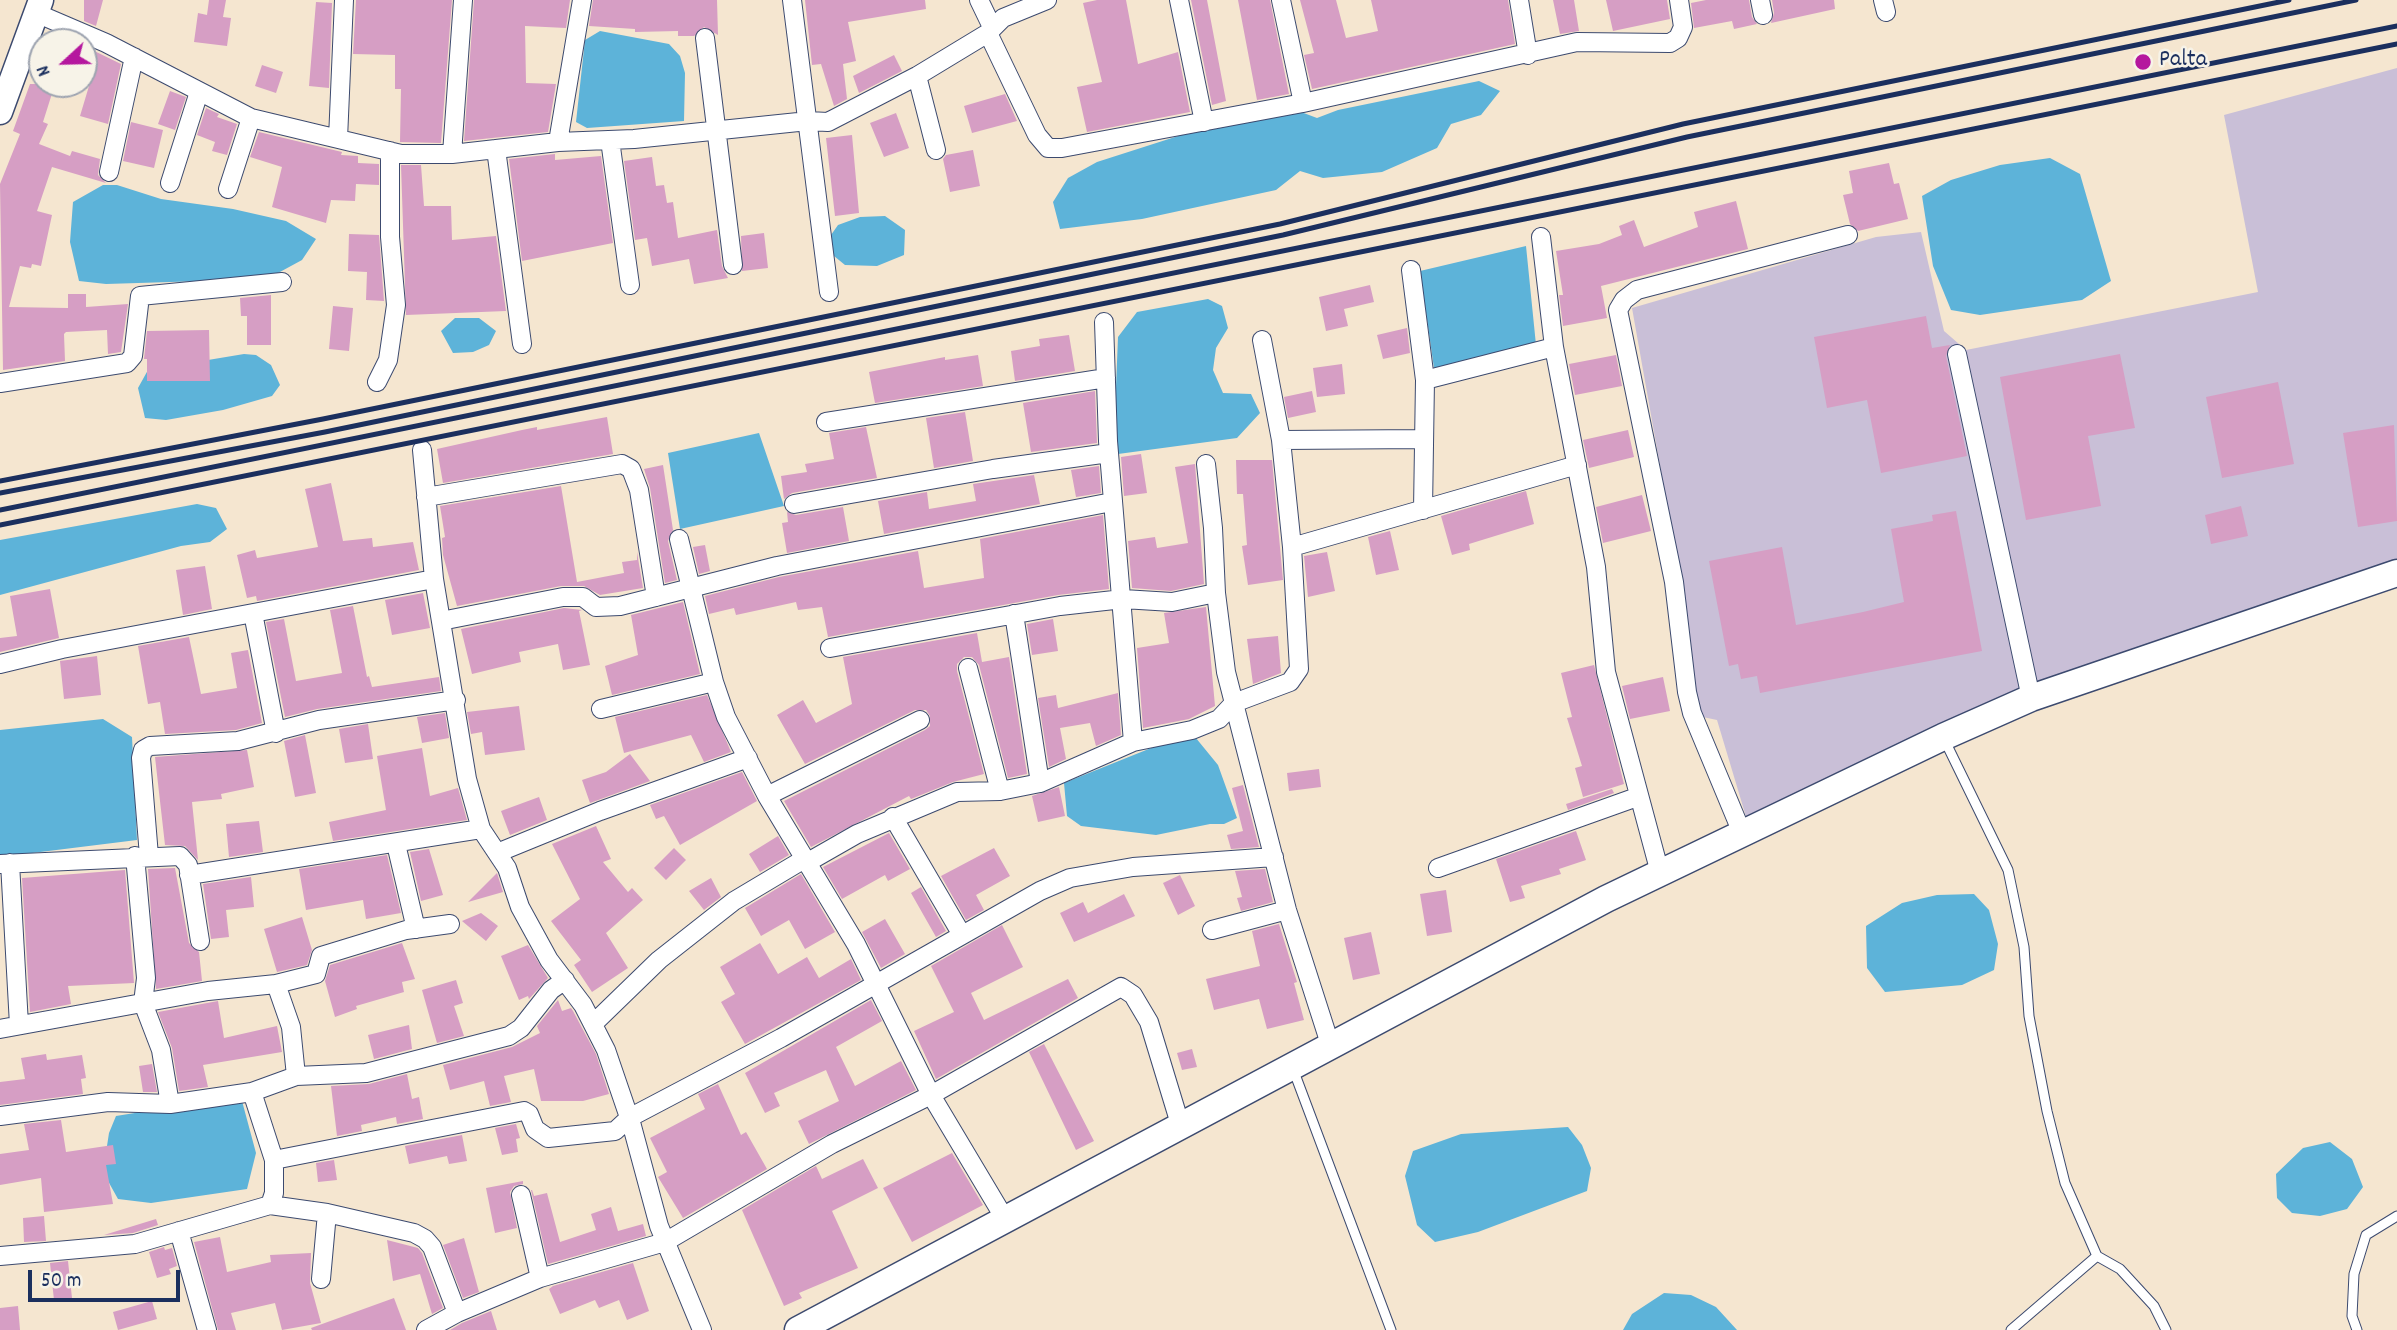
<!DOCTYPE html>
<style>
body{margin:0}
#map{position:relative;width:2397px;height:1330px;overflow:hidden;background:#f5e6d0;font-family:Dekko,sans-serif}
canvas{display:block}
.north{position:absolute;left:28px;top:28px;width:70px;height:70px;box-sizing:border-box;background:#f7f3e8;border:2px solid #9fa5b1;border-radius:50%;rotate:248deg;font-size:19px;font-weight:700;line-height:28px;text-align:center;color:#1b2f5e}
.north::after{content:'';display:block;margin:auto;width:24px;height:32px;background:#b5179e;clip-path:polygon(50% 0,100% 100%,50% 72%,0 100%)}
.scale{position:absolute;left:28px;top:1270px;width:152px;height:32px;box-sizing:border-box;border:4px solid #1b2f5e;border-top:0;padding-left:9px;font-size:21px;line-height:24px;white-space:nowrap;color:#1b2f5e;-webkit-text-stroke:5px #f7f3e8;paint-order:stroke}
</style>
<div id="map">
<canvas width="2397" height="1330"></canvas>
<div class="north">N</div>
<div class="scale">50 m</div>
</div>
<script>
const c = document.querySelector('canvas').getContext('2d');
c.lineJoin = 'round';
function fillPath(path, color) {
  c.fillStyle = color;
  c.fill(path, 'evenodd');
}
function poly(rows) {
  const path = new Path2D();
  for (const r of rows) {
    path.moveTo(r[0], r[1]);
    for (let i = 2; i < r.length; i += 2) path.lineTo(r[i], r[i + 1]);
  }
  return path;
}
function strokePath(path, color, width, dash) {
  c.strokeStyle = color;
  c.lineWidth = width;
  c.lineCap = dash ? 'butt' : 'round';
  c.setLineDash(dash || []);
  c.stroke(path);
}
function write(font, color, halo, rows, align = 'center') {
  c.font = font + ' Dekko,sans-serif';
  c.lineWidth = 5;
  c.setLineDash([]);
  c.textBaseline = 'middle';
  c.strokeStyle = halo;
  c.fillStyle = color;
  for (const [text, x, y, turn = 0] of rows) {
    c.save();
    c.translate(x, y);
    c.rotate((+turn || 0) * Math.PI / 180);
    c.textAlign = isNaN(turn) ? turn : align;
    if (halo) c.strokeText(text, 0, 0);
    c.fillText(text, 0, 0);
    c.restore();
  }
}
fillPath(poly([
 [2397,68,2397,562,1747,820,1717,720,1698,716,1683,595,1632,308,1876,237,1921,232,1944,331,1966,350,2258,292,2224,115]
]), '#c9bfd7');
fillPath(poly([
 [600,31,669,44,680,56,685,73,684,121,587,128,576,122,585,40],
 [1479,81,1500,91,1481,115,1451,124,1437,148,1382,172,1323,178,1300,171,1276,190,1142,219,1060,229,1053,202,1068,178,1097,162,1200,129,1293,109,1317,118,1338,110],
 [2050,158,2080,174,2111,281,2082,300,1980,315,1951,310,1933,266,1922,196,1951,180,2000,165],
 [103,185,117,185,161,199,233,209,286,221,316,239,302,260,267,279,106,284,79,281,70,242,73,202],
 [885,216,905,230,904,255,877,266,845,265,834,256,831,235,838,225,860,217],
 [1526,246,1536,345,1434,368,1420,271],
 [1208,299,1222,306,1228,328,1216,348,1213,370,1223,393,1251,394,1260,413,1237,438,1118,454,1115,412,1118,337,1137,312],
 [455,318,479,318,496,331,489,345,473,352,453,353,441,331],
 [244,354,256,355,271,365,280,385,272,396,223,410,166,420,145,418,138,388,148,370],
 [759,433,784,506,680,529,668,453],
 [197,504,216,508,227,529,210,542,181,546,0,595,0,540],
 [103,719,132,737,137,840,0,857,0,730],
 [1191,732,1218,765,1237,818,1224,824,1210,824,1156,835,1081,826,1067,816,1064,783],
 [1974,894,1989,910,1998,944,1994,970,1962,985,1885,992,1867,968,1866,926,1902,903,1937,895],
 [216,1100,242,1101,256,1153,247,1189,151,1203,118,1199,103,1172,109,1133,116,1116],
 [1568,1127,1582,1145,1591,1168,1587,1191,1478,1232,1435,1242,1417,1225,1405,1176,1413,1151,1461,1134],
 [2330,1142,2352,1159,2363,1187,2347,1209,2320,1216,2292,1213,2277,1198,2276,1174,2303,1148],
 [1664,1293,1691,1295,1716,1307,1737,1330,1623,1330,1632,1314]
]), '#5db3d9');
fillPath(poly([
 [84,0,103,0,96,26,84,21],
 [209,0,226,0,223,17,231,18,227,46,194,42,198,13,207,15],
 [356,0,452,0,441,143,400,142,401,89,395,89,395,55,353,54],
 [474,0,570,0,566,28,525,26,526,83,556,84,548,132,464,141],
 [593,0,717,0,718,35,704,27,694,36,678,36,678,31,635,32,635,29,589,26],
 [805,0,925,0,926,9,848,22,856,61,843,64,847,99,834,106,821,64,812,65],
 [1097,0,1126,0,1138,64,1178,52,1190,112,1087,132,1077,87,1102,82,1083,3],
 [1191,0,1207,0,1226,101,1212,105],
 [1238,0,1270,0,1289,94,1257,100],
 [1300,0,1336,0,1346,38,1378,31,1371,0,1508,0,1515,44,1312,89,1304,55,1314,53],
 [1553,0,1574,0,1579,31,1560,34],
 [1606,0,1667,0,1670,19,1613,31],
 [1706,0,1749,0,1752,17,1757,24,1734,29,1732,21,1694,28,1691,3],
 [1772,0,1834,0,1835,9,1771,23,1774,13],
 [316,2,332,3,329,88,309,86],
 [84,46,121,64,108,124,80,116,89,86,84,84],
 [894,55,902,71,859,93,853,76],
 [262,65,283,72,276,93,255,86],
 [30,84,55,84,43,122,48,124,39,144,70,156,72,151,100,159,98,175,106,183,52,167,37,211,52,215,41,266,32,264,31,268,20,266,9,307,68,308,68,294,86,294,86,307,128,304,121,352,108,354,107,330,66,332,64,334,65,361,3,370,0,184,20,134,13,131],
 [170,91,186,97,175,130,158,124],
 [1005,94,1017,121,972,133,964,106],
 [206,108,219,114,217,117,237,124,227,155,212,151,215,142,197,135],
 [896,113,909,148,884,157,870,123],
 [131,122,163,130,154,168,123,161],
 [259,132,342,152,341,155,358,156,358,163,379,164,379,185,356,184,355,201,331,200,326,223,272,207,282,167,250,157],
 [852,135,859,213,835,216,826,138],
 [973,150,980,186,950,192,943,159,946,155],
 [555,154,555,160,601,156,613,243,522,261,509,159],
 [652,157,656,186,664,185,667,203,673,202,678,238,717,230,722,266,728,278,694,284,689,259,652,266,647,238,635,240,624,161],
 [1889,163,1894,184,1899,183,1908,219,1858,231,1850,224,1843,195,1853,193,1849,171],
 [401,165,421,165,424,206,451,206,452,240,496,236,506,311,406,315],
 [1736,201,1748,249,1601,286,1607,318,1563,326,1559,295,1563,295,1556,251,1599,244,1622,235,1619,226,1634,220,1644,247,1698,227,1694,212],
 [764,233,768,268,742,271,741,236],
 [349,234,379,235,384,301,366,300,367,272,348,271],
 [1370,285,1374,302,1344,309,1348,326,1326,331,1319,297],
 [271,295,271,345,247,345,247,316,241,316,240,298],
 [333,306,353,308,349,351,329,349],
 [1926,316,1932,348,1950,345,1946,356,1967,456,1881,473,1867,400,1827,408,1814,337],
 [1407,328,1410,353,1383,359,1377,335],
 [209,330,210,381,147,381,147,359,144,359,147,331],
 [1069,335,1075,371,1015,381,1011,351,1040,346,1039,339],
 [2120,354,2135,428,2088,436,2101,506,2026,520,2000,377],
 [978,355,983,386,875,403,869,372,945,357,945,360],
 [1616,355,1622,386,1575,395,1569,364],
 [1342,364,1345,394,1317,397,1313,368],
 [2278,382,2294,464,2222,478,2206,397],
 [1095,391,1097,443,1031,452,1023,403],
 [1312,391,1316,412,1288,418,1284,397],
 [965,412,973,461,934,468,926,418],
 [607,417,613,454,443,483,437,449,522,430,537,427,537,430],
 [2394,425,2397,521,2358,527,2343,433],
 [866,427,877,478,792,493,784,499,781,476,807,472,805,464,834,459,829,433],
 [1628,430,1634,457,1589,468,1583,440],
 [1141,454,1147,493,1124,496,1121,457],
 [1236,460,1272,460,1283,580,1248,585,1242,546,1247,545,1243,494,1237,494],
 [1195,464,1204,584,1171,591,1132,588,1128,541,1155,537,1157,548,1188,543,1175,467],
 [663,465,673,530,668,541,677,580,665,583,650,488,644,469],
 [1099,466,1101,493,1076,497,1071,470],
 [1034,475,1040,504,884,534,878,501,927,492,929,509,976,501,973,484],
 [331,483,343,541,372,538,373,547,413,542,419,570,257,601,256,596,247,598,237,555,255,550,257,558,318,547,305,489],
 [561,486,577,582,624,573,622,562,637,560,637,552,643,588,600,595,584,586,561,586,457,606,443,555,442,538,445,537,440,506],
 [1526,491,1534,524,1469,544,1470,550,1452,555,1441,516],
 [1642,495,1651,531,1603,543,1596,507],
 [2241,506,2248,536,2211,544,2205,515],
 [843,507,849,541,787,553,782,523,788,522,787,512,796,515],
 [1956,511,1982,651,1760,693,1757,676,1741,679,1738,664,1729,666,1709,561,1782,547,1796,625,1863,612,1904,602,1891,529,1933,521,1932,515],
 [1103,515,1109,589,1058,595,828,637,822,607,798,610,796,602,736,615,734,608,709,614,705,596,779,577,918,551,924,588,984,578,980,539],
 [1390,531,1399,570,1376,575,1368,537],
 [705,545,710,571,699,574,693,547],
 [1327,552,1335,591,1308,597,1304,556],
 [205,566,212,609,183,615,176,570],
 [50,589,59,638,0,652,0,638,17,636,10,596],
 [423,593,430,628,392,635,385,600],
 [683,602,700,674,612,695,605,666,638,655,631,615],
 [353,606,367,677,369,676,372,687,439,677,441,691,317,709,285,717,266,622,284,619,296,681,342,673,330,610],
 [1206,607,1215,706,1189,719,1143,728,1137,648,1169,643,1164,613],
 [564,608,582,610,579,611,590,665,563,670,558,644,519,652,521,662,472,674,461,629],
 [1053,619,1058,651,1032,655,1027,624],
 [977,633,982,662,1009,657,1027,774,1008,778,979,665,972,657,964,657,957,664,957,671,984,774,953,782,911,799,909,796,811,847,784,801,925,730,930,726,930,716,926,710,915,710,805,764,777,715,803,700,816,723,852,704,843,657],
 [1278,636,1281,673,1253,684,1247,639],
 [189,637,201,694,237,688,231,653,248,650,262,723,236,730,165,734,160,702,148,704,138,646],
 [97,656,101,695,64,699,60,661],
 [1594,665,1624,784,1583,797,1575,768,1582,766,1567,718,1572,717,1561,673],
 [1663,677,1670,711,1630,719,1622,686],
 [1118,693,1121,735,1096,746,1090,723,1060,728,1066,759,1049,767,1038,698,1056,695,1058,708],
 [707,695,731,752,704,762,691,735,624,753,615,717],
 [519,706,525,750,485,755,482,732,471,734,467,712],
 [445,713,449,738,422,743,417,717],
 [368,724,373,759,345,763,339,729],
 [305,735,316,793,295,797,284,741],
 [422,748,430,796,458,788,467,820,333,841,329,822,386,810,377,756],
 [247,750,254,787,221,794,222,799,192,802,198,860,185,846,165,845,155,757],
 [630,754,650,781,590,803,582,780,606,772],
 [1319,769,1321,787,1289,791,1287,773],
 [742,772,757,801,680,845,664,816,656,819,650,805],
 [1243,785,1259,847,1231,849,1227,835,1243,831,1232,788],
 [1059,787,1065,816,1038,822,1032,796],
 [1612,789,1614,793,1568,810,1566,804],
 [539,797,547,820,510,835,501,811],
 [259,821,263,852,229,857,226,824],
 [596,826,611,859,603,862,628,892,632,888,643,900,606,933,628,968,592,992,574,965,581,960,551,921,580,899,552,844],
 [1576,831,1586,860,1559,869,1561,874,1521,886,1525,898,1510,902,1496,859],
 [889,833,910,869,888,881,885,875,842,899,823,867],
 [778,836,789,855,760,872,749,854],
 [674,848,686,860,666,880,654,868],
 [994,848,1010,876,976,895,984,910,966,920,941,876],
 [429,849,443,895,421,901,410,852],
 [387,855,401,913,366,919,363,900,306,910,299,869],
 [175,868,189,943,199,952,202,981,156,989,148,869],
 [1265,869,1273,902,1241,911,1237,898,1242,897,1235,871],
 [125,870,134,983,68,986,71,1004,30,1012,22,878],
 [497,873,503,892,468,902],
 [801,874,835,932,805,949,789,920,761,936,745,908],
 [1180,875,1195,906,1178,915,1163,883],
 [251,877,254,907,226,910,229,937,211,939,203,884],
 [711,878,721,897,704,910,689,891],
 [921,887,946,931,936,937,911,893],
 [1446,890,1452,932,1427,936,1420,894],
 [1124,894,1135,916,1074,942,1060,913,1083,902,1088,913],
 [481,913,498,926,486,941,462,921],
 [302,917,312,950,307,965,277,972,264,929],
 [885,919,905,954,881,968,862,932],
 [1279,924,1297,982,1294,983,1304,1020,1267,1029,1259,999,1214,1010,1206,979,1260,966,1252,931],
 [1002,925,1023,967,971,993,984,1020,1068,979,1078,998,936,1079,914,1031,954,1012,931,966],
 [1371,932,1380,974,1353,980,1344,938],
 [402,943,415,979,402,982,404,992,356,1006,357,1009,335,1017,325,981,330,965],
 [760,943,778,974,807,957,819,978,851,959,861,980,745,1044,721,1002,735,994,720,967],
 [528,945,548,978,529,999,528,996,519,1000,501,956],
 [456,980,463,1003,454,1006,464,1036,437,1043,422,990],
 [558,1000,562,1011,571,1008,573,1011,596,1054,609,1094,583,1101,541,1101,534,1069,504,1076,511,1102,490,1106,484,1081,450,1090,443,1065,512,1047,540,1033,537,1026],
 [871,1000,882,1021,836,1047,855,1086,901,1061,916,1090,809,1144,798,1121,839,1101,826,1070,774,1093,780,1106,765,1113,745,1073],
 [218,1001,224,1038,277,1026,282,1052,203,1065,208,1087,179,1091,172,1048,158,1012],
 [409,1025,412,1049,374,1059,368,1035],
 [1044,1044,1094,1141,1076,1150,1029,1052],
 [1192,1049,1197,1067,1182,1070,1177,1053],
 [46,1054,47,1060,82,1055,86,1078,81,1079,83,1094,0,1105,0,1082,25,1079,21,1058],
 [152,1064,157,1092,143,1092,139,1066],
 [407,1074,412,1099,419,1097,423,1119,397,1124,396,1117,361,1125,362,1131,337,1136,331,1086,369,1084],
 [718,1084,741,1135,746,1132,767,1169,683,1218,658,1177,667,1172,650,1138,705,1109,698,1094],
 [61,1120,66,1152,113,1145,116,1164,106,1165,113,1204,44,1212,41,1178,0,1185,0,1154,29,1150,24,1124],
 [516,1124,520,1138,516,1139,518,1152,502,1155,495,1128],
 [462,1135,467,1161,449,1164,447,1156,409,1164,405,1146],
 [952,1153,983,1205,912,1242,883,1188],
 [863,1159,878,1188,832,1211,858,1268,799,1293,802,1298,784,1306,742,1210,816,1166,822,1179],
 [334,1160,337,1180,318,1182,316,1163],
 [523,1181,523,1184,514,1186,510,1192,517,1228,495,1233,486,1188],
 [531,1190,532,1190,534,1196,547,1193,560,1242,596,1230,591,1214,611,1207,618,1231,643,1224,646,1236,548,1264],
 [44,1216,46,1241,24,1242,23,1218],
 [156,1219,158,1225,133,1233,104,1235],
 [220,1237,227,1272,271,1262,270,1255,311,1253,310,1283,321,1323,282,1330,275,1303,231,1313,236,1330,218,1330,194,1242],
 [464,1238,479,1292,463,1298,443,1245],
 [387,1240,418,1248,422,1253,443,1308,432,1314,420,1274,393,1281],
 [164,1247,165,1250,172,1248,177,1266,169,1269,171,1274,157,1278,149,1252],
 [68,1261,72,1298,54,1300,50,1263],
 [633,1263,649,1311,627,1320,619,1300,599,1308,595,1300,560,1314,549,1289,553,1286],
 [394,1298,406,1330,312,1330,311,1328],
 [152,1301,157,1319,118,1330,113,1312],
 [18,1306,20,1330,0,1330,0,1308],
 [491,1311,497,1330,450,1330,462,1323]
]), '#d69ec4');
const lane = poly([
 [1945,741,2008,870,2024,947,2029,1016,2047,1111,2065,1183,2097,1256,2011,1330],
 [1293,1069,1391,1330],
 [2097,1256,2120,1269,2154,1306,2166,1330],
 [2357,1330,2352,1316,2354,1274,2366,1235,2397,1216]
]);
const street = poly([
 [792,0,829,292],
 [979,0,992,27],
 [1179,0,1204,122],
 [1281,0,1303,103,1577,42,1670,43,1678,38,1683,27,1679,0],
 [1519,0,1528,55],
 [1760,0,1763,15],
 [1883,0,1886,12],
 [36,13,106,43,251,118,401,154,452,154,558,142,634,139,808,121,828,122,917,76,988,33,1003,18,1047,0],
 [988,33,1037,135,1048,148,1062,148,1303,103],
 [705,38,733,265],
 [917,76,936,150],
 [338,139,344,0],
 [610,140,630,285],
 [558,142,582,0],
 [496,149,522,344],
 [452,154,463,0],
 [109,172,134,57],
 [170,183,199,92],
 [228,189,251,118],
 [1541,237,1554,347,1596,567,1606,672,1660,873],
 [1411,270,1425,380,1423,510],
 [1104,322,1108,441,1133,742],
 [1957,354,2031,698],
 [1425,380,1554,347],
 [377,382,388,360,396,305,390,237,390,151],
 [0,383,127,363,133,356,140,296,282,282],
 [826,422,1106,378],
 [1281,440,1424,439],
 [422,450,434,579,467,779,481,829,507,868,520,907,549,960,583,1005,606,1050,632,1126,659,1226,702,1330],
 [1206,464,1213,528,1216,593,1226,672,1287,910,1330,1044],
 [426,497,622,464,631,469,639,490,656,597],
 [794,504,993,469,1109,453],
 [679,539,714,682,726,717,767,796,856,944,931,1095,1005,1219],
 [1292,547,1577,465],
 [253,613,276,733],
 [1014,614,1040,783],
 [441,621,563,597,583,597,596,607,620,606,777,566,1112,502],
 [830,648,1060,606,1123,599,1172,602,1216,593],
 [0,664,62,649,434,579],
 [968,668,1000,791],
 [601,709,714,682],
 [767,796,920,720],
 [893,817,962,935],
 [1742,833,1692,713,1687,692,1674,582,1618,310,1624,300,1637,290,1848,235],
 [396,844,416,929],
 [497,853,600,811,748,758],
 [135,856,146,978,143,1003,161,1050,170,1104],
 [149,856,141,758,143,750,150,746,238,741,319,720,456,700],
 [10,863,19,1025],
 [0,864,180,856,188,865,200,941],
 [1438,868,1637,797],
 [189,875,481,829],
 [1212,930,1287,910],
 [276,984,291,1027,296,1076],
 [593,1024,659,960,734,901,801,861,808,862,857,834,957,792,1000,791,1040,783,1133,742,1192,730,1219,719,1234,703,1290,682,1299,669,1292,547,1281,440,1262,340],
 [0,1029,208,991,276,984,316,974,321,956,406,930,450,924],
 [252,1092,274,1160,274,1193,270,1205],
 [0,1116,108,1102,170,1104,252,1092,296,1076,366,1073,509,1036,521,1028,551,990,565,980],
 [274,1160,524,1111,529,1114,535,1129,548,1138,615,1131,629,1118,781,1038,1040,891,1070,878,1133,867,1274,857],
 [521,1195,540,1278],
 [179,1231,207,1330],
 [0,1256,135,1244,270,1205,327,1213,414,1233,425,1239,432,1247,457,1313],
 [321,1279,327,1213],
 [426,1330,457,1313,540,1278,665,1242,832,1144,931,1095,1121,987,1133,995,1149,1022,1180,1124]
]);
const secondary = poly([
 [0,112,41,0]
]);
const primary = poly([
 [798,1330,1606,899,1943,737,2031,698,2397,573]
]);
strokePath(lane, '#3c4a6f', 11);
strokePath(street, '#3c4a6f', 20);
strokePath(secondary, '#3c4a6f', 27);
strokePath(primary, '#3c4a6f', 29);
strokePath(lane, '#fff', 9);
strokePath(street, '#fff', 18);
strokePath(secondary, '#fff', 24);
strokePath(primary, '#fff', 26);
strokePath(poly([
 [0,481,323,419,1280,224,1683,124,2289,0],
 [0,493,325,432,1283,235,1687,137,2356,0],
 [0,510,2397,26],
 [0,525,2397,44]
]), '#1b2f5e', 5);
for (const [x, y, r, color] of [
 [2143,62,9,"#b5179e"]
]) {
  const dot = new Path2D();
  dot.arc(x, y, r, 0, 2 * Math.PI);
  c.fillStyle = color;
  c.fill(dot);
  strokePath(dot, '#f7f3e8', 2.5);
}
write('24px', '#1b2f5e', '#f7f3e8', [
 ["Palta",2159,62]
], 'left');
</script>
